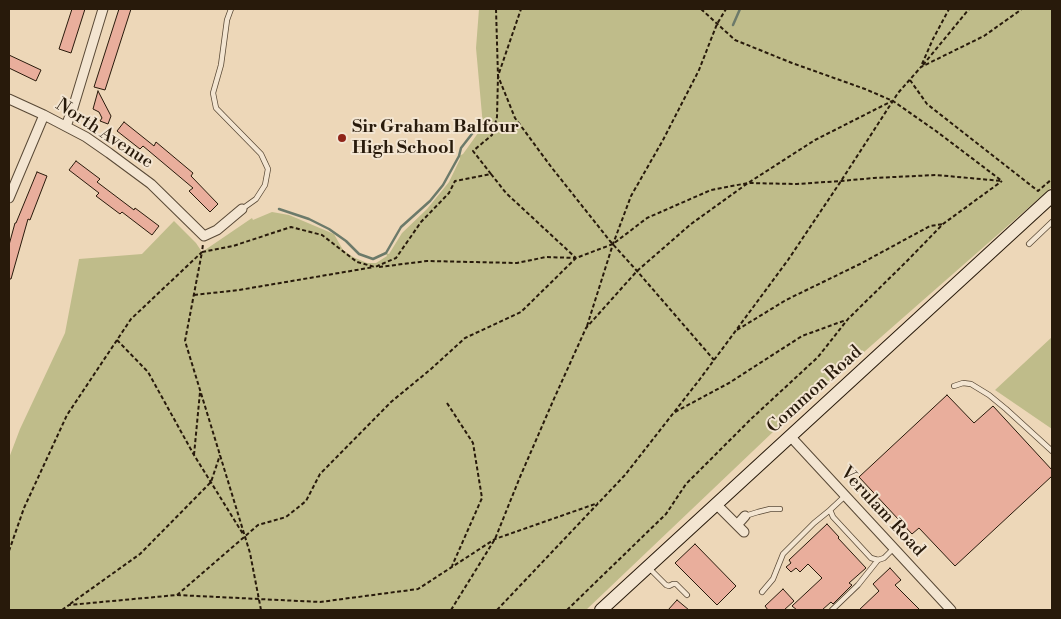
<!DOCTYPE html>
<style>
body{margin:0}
#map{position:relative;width:1061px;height:619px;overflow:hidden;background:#edd7b8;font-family:"Libre Bodoni",serif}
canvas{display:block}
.frame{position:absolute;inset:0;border:10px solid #281a0b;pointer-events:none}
</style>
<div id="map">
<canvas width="1061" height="619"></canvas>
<div class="frame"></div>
</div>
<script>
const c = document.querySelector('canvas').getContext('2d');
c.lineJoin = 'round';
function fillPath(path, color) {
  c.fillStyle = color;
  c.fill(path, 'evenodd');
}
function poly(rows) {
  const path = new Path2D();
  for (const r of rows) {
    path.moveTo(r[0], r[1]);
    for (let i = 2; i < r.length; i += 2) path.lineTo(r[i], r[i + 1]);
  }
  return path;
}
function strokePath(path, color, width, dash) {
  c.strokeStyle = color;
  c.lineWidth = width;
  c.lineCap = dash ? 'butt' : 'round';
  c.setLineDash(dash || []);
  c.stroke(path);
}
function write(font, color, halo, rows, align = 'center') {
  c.font = font + ' "Libre Bodoni",serif';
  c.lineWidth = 4;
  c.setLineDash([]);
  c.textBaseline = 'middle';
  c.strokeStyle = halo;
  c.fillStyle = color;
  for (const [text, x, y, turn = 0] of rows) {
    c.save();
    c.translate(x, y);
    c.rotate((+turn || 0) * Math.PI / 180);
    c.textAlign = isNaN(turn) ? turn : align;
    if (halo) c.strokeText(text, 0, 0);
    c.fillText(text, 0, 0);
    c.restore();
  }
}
fillPath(poly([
 [479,9,1052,9,1052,187,774,431,586,610,9,610,9,458,20,429,65,333,79,259,142,254,174,221,196,243,202,252,252,218,253,220,272,212,289,215,334,234,343,250,353,257,367,263,376,263,387,256,386,253,389,254,402,233,427,209,449,182,460,159,459,156,463,154,483,126,476,48],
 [1052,337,1052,429,995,390]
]), '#bfbc8a');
strokePath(poly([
 [733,25,740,9],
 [279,209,309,219,329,229,346,241,359,254,373,259,386,253,401,227,430,201,443,185,459,156,461,148,475,130]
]), '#6c7a6a', 2.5);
const building = poly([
 [72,9,85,9,71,53,59,49,72,9],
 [119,9,131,9,105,90,94,87,119,9],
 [9,55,41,70,36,81,9,68,9,55],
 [98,91,111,116,108,124,100,121,102,118,99,112,93,109,98,91],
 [124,122,154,146,156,142,193,173,191,176,218,204,210,212,189,191,193,188,143,146,140,149,117,131,124,122],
 [76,161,100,179,97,182,134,210,135,208,159,226,152,235,122,212,120,214,96,196,99,193,69,170,76,161],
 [37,172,47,176,30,220,28,219,11,279,9,279,9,245,15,223,16,223,37,172],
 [947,395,974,423,993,406,1052,470,1052,476,955,566,919,528,912,534,859,477,947,395],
 [827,524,839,537,838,538,866,568,849,583,852,585,833,604,831,602,822,610,797,610,792,606,822,578,808,564,800,572,796,568,791,572,786,567,791,563,789,560,827,524],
 [695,544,736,586,717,605,675,563,695,544],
 [890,568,901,580,895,585,920,610,859,610,879,591,873,584,890,568],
 [783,589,794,601,784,610,768,610,765,606,783,589],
 [677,600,689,610,668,610,677,600]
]);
fillPath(building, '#e9ae9c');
strokePath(building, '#281a0b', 1);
const lane = poly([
 [231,9,227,20,221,65,213,93,216,108,261,154,268,169,265,185,256,199,242,209],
 [1029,244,1052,222],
 [954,386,963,383,971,384,989,395,1006,409,1052,451],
 [845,496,830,510,833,517,871,558,878,560,884,558,894,548],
 [745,516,758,512,770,509,780,509],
 [649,568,666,585,669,586,673,584,676,584,687,595],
 [762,592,773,579,783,554,814,523,830,510],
 [832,610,858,585,878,560]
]);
const street = poly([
 [9,99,44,115,86,137,109,153,151,184,204,236,217,230,242,209],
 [66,126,73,108,103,9],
 [9,198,44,115],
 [790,436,951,610],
 [716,504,744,532],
 [737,525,745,516]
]);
const secondary = poly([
 [601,610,1052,196]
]);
strokePath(lane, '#594936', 6);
strokePath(street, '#594936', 11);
strokePath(secondary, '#281a0b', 14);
strokePath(poly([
 [496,9,498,76,515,118,552,168,610,241,637,271,714,360],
 [701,9,735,40,792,63,865,89,893,101,936,131,1002,181],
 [922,64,933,39,949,9],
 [923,65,969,9],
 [910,80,927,104,1038,191,1052,179],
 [491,174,506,193,576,258],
 [379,267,427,261,517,263,546,257,575,258],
 [194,295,239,290,374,267],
 [587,326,613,244,631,196,663,140,699,70,717,24,726,9],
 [737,330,786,300,860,264,930,226,943,224],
 [117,340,148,372,194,455,243,534],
 [447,403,473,443,482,498,452,566],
 [675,412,729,383,802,336,846,320],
 [194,455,200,392],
 [9,551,24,508,67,415,131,319,202,252,203,244],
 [177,595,258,525,286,517,306,501,320,474,391,402,431,369,465,338,521,312,576,258,613,244,647,218,711,190,748,183,797,184,841,181,874,178,936,175,1002,181],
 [70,604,140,554,211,482,220,455],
 [62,610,69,605,177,595,320,602,418,589,495,539,598,503],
 [261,610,250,553,185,341,202,252,233,246,291,227,322,235,357,262,375,267,396,258,421,222,449,193,455,181,491,174,473,151,492,135,497,117,498,76,521,9],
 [451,610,495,539,520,477,553,401,586,328,637,271,691,224,748,183,815,140,892,101],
 [497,610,625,475,700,379,788,260,841,181,898,93,921,67,984,36,1022,9],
 [567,610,666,514,686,484,751,419,818,357,848,319,907,261,943,224,1002,181]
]), '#281a0b', 2, [4, 2.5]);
strokePath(lane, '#f3e5d1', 4.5);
strokePath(street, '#f3e5d1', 9);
strokePath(secondary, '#f3e5d1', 12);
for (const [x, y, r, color] of [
 [342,138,5,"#8f2418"]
]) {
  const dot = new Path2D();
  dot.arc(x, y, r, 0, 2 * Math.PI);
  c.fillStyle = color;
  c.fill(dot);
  strokePath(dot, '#f3e5d1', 2);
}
write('bold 18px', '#281a0b', '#f3e5d1', [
 ["Sir Graham Balfour",352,128],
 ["High School",352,149]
], 'left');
write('18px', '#281a0b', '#f3e5d1', [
 ["North Avenue",104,134,33],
 ["Common Road",815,390,-42],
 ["Verulam Road",882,512,47]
]);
</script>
